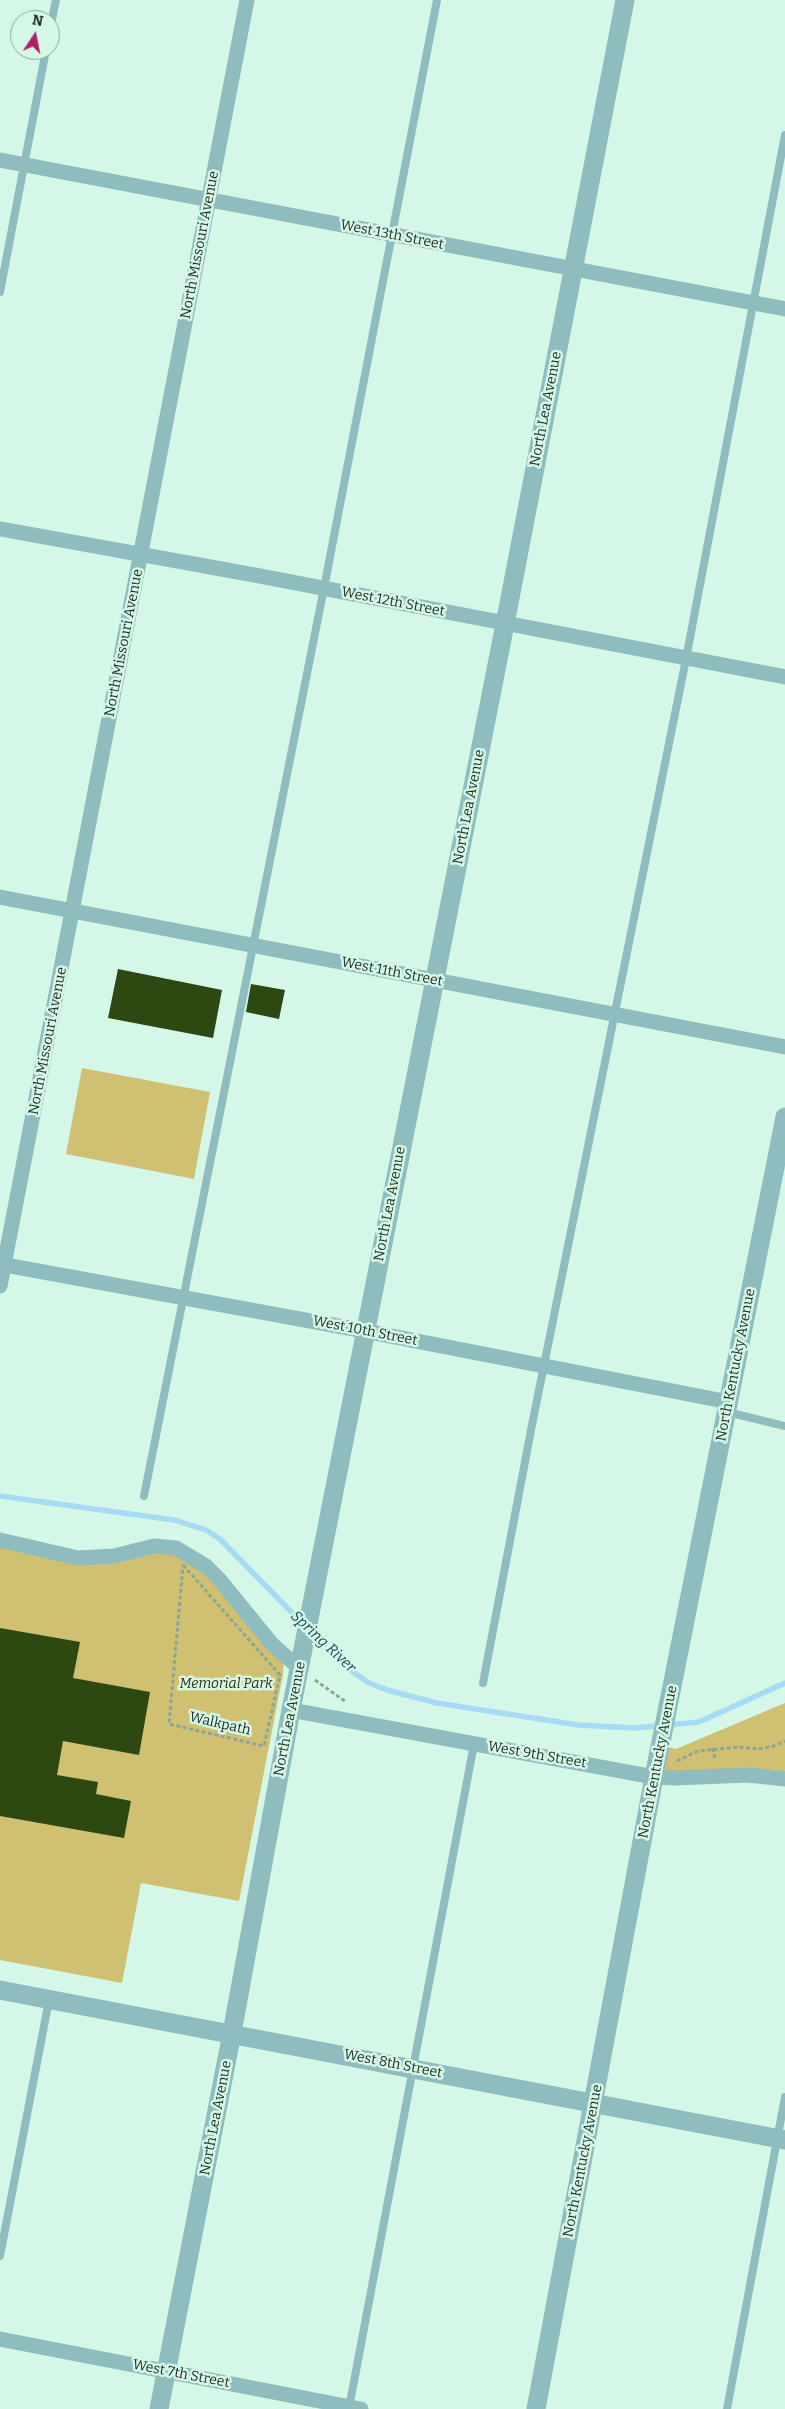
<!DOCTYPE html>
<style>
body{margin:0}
#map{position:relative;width:785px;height:2409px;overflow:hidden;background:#d5f7e7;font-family:Bitter,serif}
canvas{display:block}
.north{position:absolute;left:10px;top:10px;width:50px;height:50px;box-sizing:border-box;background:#d5f7e7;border:1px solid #8ca69a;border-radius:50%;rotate:11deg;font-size:14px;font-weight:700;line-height:20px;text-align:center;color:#1f2c26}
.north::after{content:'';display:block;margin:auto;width:18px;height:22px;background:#ad2263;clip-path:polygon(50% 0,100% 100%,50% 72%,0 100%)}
</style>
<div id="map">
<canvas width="785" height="2409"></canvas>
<div class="north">N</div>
</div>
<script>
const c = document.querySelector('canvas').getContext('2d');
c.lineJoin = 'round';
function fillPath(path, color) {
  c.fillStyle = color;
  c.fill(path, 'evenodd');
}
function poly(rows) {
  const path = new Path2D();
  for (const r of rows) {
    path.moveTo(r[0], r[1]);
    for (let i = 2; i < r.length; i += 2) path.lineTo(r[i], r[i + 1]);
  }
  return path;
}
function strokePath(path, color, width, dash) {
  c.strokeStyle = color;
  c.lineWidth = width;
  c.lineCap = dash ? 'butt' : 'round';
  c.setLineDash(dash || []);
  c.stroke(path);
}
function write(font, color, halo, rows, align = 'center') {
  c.font = font + ' Bitter,serif';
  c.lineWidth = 5;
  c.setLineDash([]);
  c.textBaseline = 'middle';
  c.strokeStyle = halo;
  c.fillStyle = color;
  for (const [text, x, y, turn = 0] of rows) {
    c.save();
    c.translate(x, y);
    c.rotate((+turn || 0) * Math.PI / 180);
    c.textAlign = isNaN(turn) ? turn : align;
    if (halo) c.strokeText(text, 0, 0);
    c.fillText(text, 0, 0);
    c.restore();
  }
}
fillPath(poly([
 [82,1068,210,1092,194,1179,66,1154],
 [0,1540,52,1553,145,1547,192,1556,284,1656,283,1674,239,1901,141,1883,122,1983,0,1960],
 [785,1703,785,1779,654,1777,661,1745,676,1749]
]), '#cfc072');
strokePath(poly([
 [0,1496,174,1520,206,1530,220,1539,303,1624],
 [311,1633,330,1653,353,1672,369,1683,387,1690,437,1703,578,1725,635,1728,699,1722,785,1683]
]), '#a7daf5', 5.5);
fillPath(poly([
 [118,969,222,990,213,1038,108,1018],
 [251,984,285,990,279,1019,246,1012],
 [0,1628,80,1642,73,1678,150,1692,139,1755,63,1741,57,1775,98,1782,96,1794,131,1801,124,1838,0,1816]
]), '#2d4811');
strokePath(poly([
 [183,1565,280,1675,264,1746,169,1724,183,1565],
 [315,1680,346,1702],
 [713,1748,715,1760],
 [677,1761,698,1751,738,1747,758,1749,774,1746,785,1741]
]), '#8ca599', 3, [4, 2.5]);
strokePath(poly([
 [50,29,56,0],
 [0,292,46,50],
 [727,1412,785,1426],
 [144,1496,324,588,437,0],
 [483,1683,532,1425,686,659,785,135],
 [0,2256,49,2000],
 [349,2408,474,1744],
 [727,2409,785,2097]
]), '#8fbcbe', 8);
strokePath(poly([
 [0,160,785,309],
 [0,529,260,576,785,677],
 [0,897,785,1047],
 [0,1264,365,1331,729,1402],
 [0,1286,247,0],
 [0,1540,78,1558,114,1556,154,1546,176,1548,206,1566,219,1579,272,1644,300,1669],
 [291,1710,654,1777,675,1778,748,1775,785,1779],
 [0,2339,361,2409]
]), '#8fbcbe', 15);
strokePath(poly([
 [0,1990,785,2140],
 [159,2409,232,2033,291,1710,505,624,625,0],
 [536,2409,654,1777,785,1117]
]), '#8fbcbe', 19);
write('14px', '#1f2c26', '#d5f7e7', [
 ["West 13th Street",392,235,11],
 ["North Missouri Avenue",200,245,-79],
 ["North Lea Avenue",546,409,-79],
 ["West 12th Street",393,602,11],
 ["North Missouri Avenue",124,643,-79],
 ["North Lea Avenue",469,807,-79],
 ["West 11th Street",392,972,11],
 ["North Missouri Avenue",48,1041,-79],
 ["North Lea Avenue",390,1204,-79],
 ["West 10th Street",365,1331,11],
 ["North Kentucky Avenue",736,1365,-79],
 ["North Lea Avenue",290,1719,-79],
 ["Walkpath",220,1724,13],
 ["West 9th Street",537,1755,10],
 ["North Kentucky Avenue",658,1762,-79],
 ["West 8th Street",393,2064,11],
 ["North Lea Avenue",216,2118,-79],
 ["North Kentucky Avenue",583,2161,-79],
 ["West 7th Street",181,2374,11]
]);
write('italic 14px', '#362f08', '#d5f7e7', [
 ["Memorial Park",226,1684]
]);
write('italic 15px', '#21495c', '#d5f7e7', [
 ["Spring River",323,1642,43]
]);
</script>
